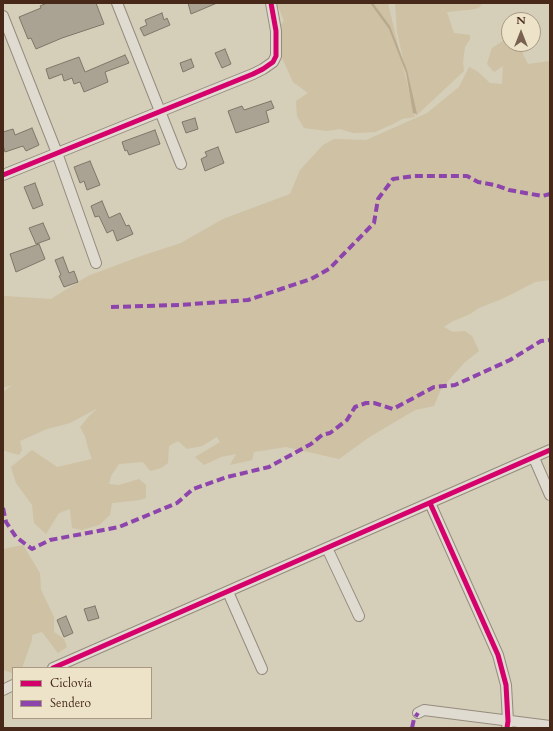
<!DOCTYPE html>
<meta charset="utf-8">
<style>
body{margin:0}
#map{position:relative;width:553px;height:731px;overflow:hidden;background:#d5ceb9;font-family:Cardo,serif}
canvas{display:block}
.frame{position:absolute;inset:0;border:4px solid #482819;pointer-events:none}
.legend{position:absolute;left:12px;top:667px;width:140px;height:52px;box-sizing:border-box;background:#ece3c9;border:1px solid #aa9883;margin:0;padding:5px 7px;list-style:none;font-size:12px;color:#482819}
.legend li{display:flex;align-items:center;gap:8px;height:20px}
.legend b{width:20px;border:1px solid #aa9883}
.north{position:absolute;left:501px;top:12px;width:40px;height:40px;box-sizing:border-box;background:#ece3c9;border:1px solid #aa9883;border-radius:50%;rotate:0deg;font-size:11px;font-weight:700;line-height:16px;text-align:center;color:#482819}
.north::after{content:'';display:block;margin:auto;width:14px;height:18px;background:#796251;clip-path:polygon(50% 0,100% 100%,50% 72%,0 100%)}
</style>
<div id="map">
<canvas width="553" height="731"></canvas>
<div class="frame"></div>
<ul class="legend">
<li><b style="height:5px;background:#d6006c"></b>Ciclovía</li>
<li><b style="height:5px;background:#8e44ad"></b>Sendero</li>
</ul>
<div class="north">N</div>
</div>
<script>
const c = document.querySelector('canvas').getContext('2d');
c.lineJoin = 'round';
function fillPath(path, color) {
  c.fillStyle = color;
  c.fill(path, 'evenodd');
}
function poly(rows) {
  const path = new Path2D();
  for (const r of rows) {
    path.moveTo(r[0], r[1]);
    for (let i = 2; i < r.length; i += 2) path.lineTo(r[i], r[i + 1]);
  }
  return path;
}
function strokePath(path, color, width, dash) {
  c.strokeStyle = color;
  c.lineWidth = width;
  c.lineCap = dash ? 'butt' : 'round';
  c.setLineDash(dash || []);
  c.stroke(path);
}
fillPath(poly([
 [277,3,388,3,415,117,402,119,393,124,375,132,353,133,340,129,327,131,304,128,297,116,296,101,308,93,293,82,282,58,277,29,284,21],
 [395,3,482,3,480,7,476,9,447,12,454,33,470,35,470,39,465,47,463,62,464,71,416,116,397,32],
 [509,37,509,44,522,44,523,54,528,64,550,61,550,280,535,282,504,298,479,308,470,314,451,322,444,327,453,332,465,331,472,336,479,351,464,363,441,389,434,406,415,410,368,438,339,459,286,447,254,452,252,460,230,465,236,454,221,457,204,465,195,457,220,442,217,437,202,446,187,449,178,441,169,446,168,463,161,468,150,471,143,462,119,464,111,476,109,484,119,485,139,479,146,485,146,498,140,500,112,503,110,515,99,525,82,530,72,528,70,509,59,513,46,534,34,523,32,505,16,483,11,467,32,450,57,467,92,459,88,448,85,436,80,427,89,416,98,408,70,423,47,429,20,441,22,450,19,455,5,451,3,451,3,392,12,385,3,388,3,297,4,296,51,299,88,276,141,256,181,243,223,219,290,194,300,170,323,145,334,139,366,140,427,113,459,87,469,67,477,71,490,83,502,84,503,66,494,72,487,64,492,48],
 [23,545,40,573,41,590,54,617,54,632,64,639,67,647,58,653,42,632,32,635,32,640,22,668,13,668,12,673,3,670,3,549]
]), '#cec1a4');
fillPath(poly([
 [370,3,373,3,390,26,407,70,417,114,413,113,406,73,389,29]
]), '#baaa8d');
const building = poly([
 [47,3,96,3,104,24,62,38,36,49,31,38,28,39,19,17,41,8,40,6,47,3],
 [188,3,217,3,191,14,188,3],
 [162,13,164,20,167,18,170,25,144,36,140,28,147,25,145,20,162,13],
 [225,49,231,64,222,68,215,53,225,49],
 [125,55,129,63,105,72,108,82,84,92,80,82,74,84,72,78,64,81,62,74,49,79,46,69,79,57,85,72,125,55],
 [191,59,194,67,183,72,180,63,191,59],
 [271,101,274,108,266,111,269,122,236,133,228,111,242,106,244,110,271,101],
 [195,118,198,129,186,133,182,122,195,118],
 [32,128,39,145,26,151,23,146,5,152,3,145,3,132,13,129,15,135,32,128],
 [155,130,160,144,129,155,127,150,125,151,122,142,155,130],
 [218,147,224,163,205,171,201,159,207,156,205,152,218,147],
 [90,161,100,185,87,190,84,181,80,183,74,167,90,161],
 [35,183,43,205,33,209,24,187,35,183],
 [102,201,109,218,120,213,126,226,129,225,133,234,117,241,113,230,107,233,99,216,95,217,91,206,102,201],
 [43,223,50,239,36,244,29,228,43,223],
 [39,244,45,259,16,272,10,254,39,244],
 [63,257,69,273,74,271,78,282,64,287,59,276,61,275,55,260,63,257],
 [95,606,99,618,88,621,84,609,95,606],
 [66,616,73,633,64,637,57,620,66,616]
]);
fillPath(building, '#aaa394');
strokePath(building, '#7f7669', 1);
const minor = poly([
 [117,3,181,164],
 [3,16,57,153,96,263],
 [3,175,253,74,263,69,273,62,276,56,276,31,271,3],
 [534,458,550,495],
 [430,503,498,655,506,685,508,721,507,728],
 [327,548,359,616],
 [228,592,262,669],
 [53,668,550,450],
 [3,690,13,685],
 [418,713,424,710,550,726]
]);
strokePath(minor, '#948b7e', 12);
strokePath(minor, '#dfdbd0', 10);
strokePath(poly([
 [111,307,179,305,248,300,311,279,329,269,374,223,378,199,393,179,414,176,467,176,478,182,495,185,509,190,542,196,550,194],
 [3,508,6,522,16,537,32,549,50,540,119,527,177,503,193,489,227,477,269,467,311,444,322,435,330,433,347,420,355,407,366,403,374,403,393,409,434,387,455,385,510,360,541,341,550,340],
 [412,728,414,719,418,713]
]), '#8e44ad', 4, [8, 4]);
strokePath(poly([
 [3,175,253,74,263,69,273,62,276,56,276,31,271,3],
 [430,503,498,655,506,685,508,721,507,728],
 [53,668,550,450]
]), '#d6006c', 5);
</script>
